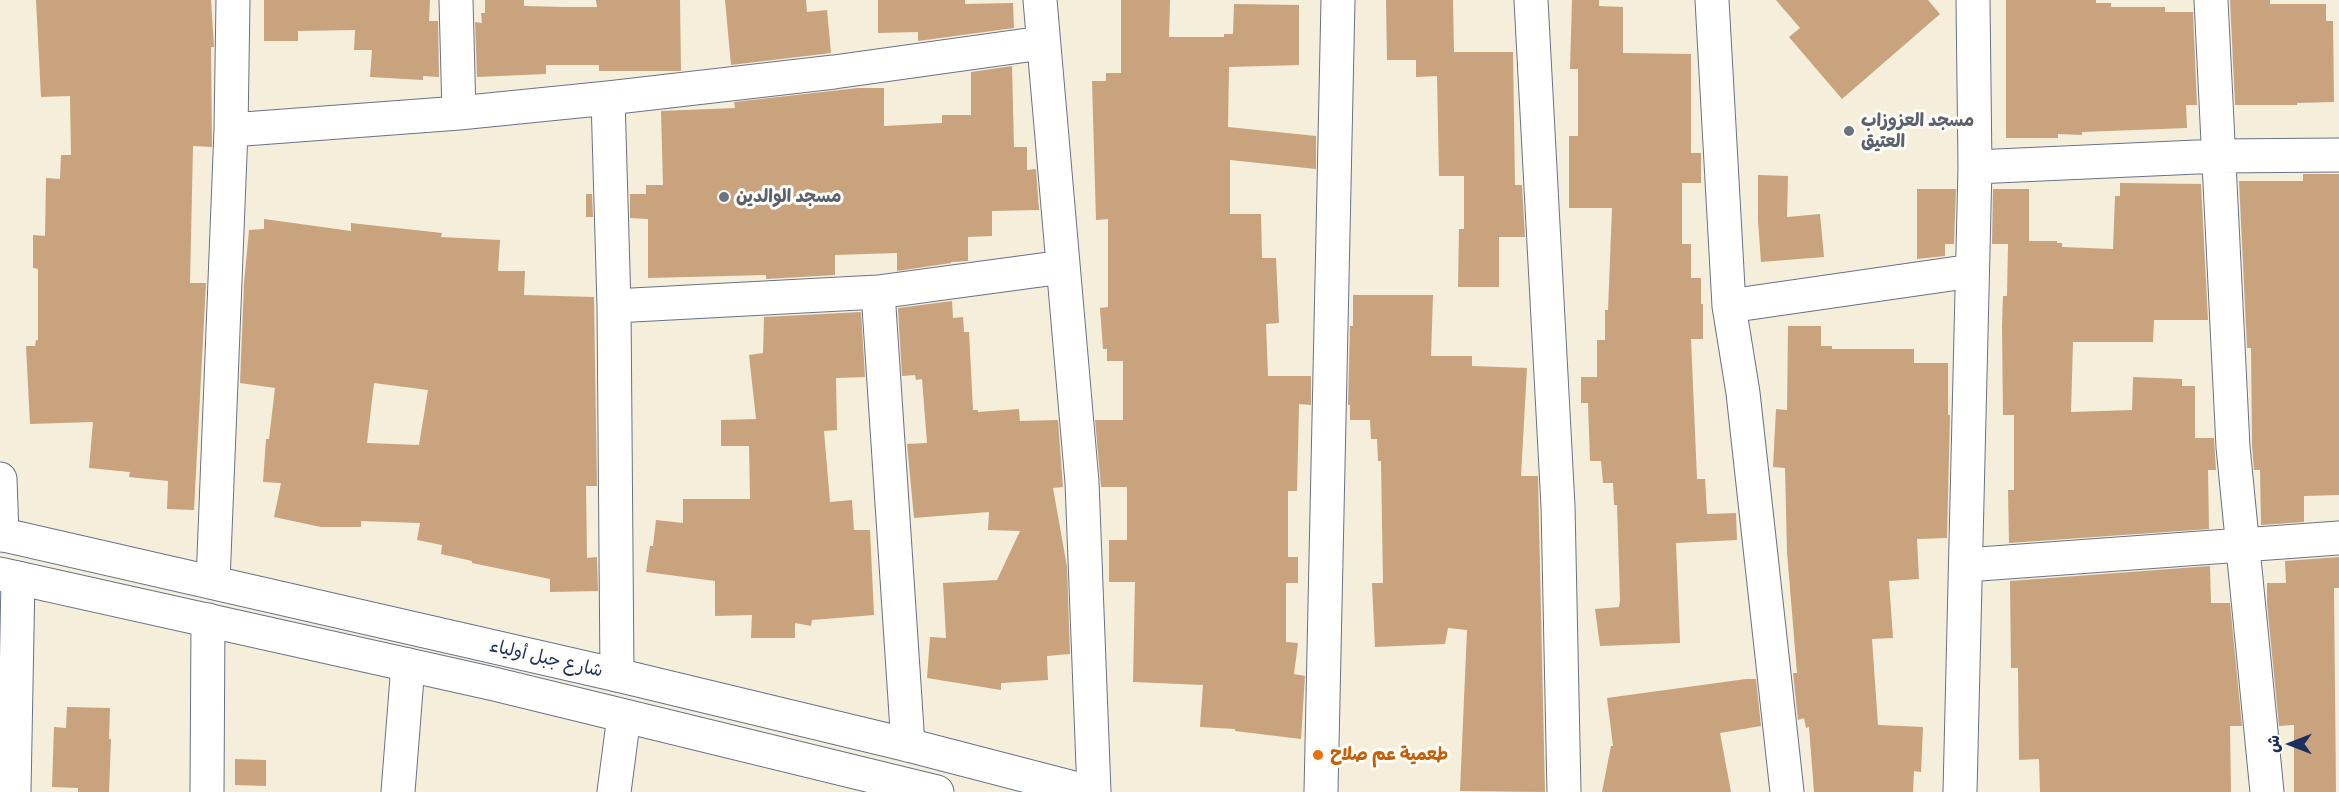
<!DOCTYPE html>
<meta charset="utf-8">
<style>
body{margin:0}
#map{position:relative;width:2339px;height:792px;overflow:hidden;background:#f5eeda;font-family:"Patrick Hand","Playpen Sans Arabic",sans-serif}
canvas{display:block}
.north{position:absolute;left:2261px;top:714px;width:60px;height:60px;-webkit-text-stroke:4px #fdfcf7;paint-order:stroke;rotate:270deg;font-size:16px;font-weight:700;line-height:24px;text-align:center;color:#1b2f5e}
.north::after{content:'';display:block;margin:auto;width:21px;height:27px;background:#1b2f5e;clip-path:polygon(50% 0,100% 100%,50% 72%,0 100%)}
</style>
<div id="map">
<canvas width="2339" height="792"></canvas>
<div class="north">ش</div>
</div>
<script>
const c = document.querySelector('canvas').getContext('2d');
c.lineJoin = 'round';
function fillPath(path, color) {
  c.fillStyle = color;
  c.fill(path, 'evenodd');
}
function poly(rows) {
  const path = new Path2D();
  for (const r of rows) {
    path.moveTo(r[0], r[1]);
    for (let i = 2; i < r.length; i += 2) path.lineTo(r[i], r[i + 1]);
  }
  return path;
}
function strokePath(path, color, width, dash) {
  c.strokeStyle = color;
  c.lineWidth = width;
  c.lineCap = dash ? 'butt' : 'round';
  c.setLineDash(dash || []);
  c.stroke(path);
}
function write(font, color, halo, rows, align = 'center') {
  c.font = font + ' "Patrick Hand","Playpen Sans Arabic",sans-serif';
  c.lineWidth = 6;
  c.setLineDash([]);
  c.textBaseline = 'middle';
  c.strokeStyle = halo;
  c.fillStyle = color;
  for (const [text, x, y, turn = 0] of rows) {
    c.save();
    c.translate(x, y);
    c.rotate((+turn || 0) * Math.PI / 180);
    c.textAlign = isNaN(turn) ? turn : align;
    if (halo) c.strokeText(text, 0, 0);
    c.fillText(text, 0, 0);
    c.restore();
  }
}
fillPath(poly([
 [36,0,211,0,214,47,211,47,212,147,193,146,190,283,206,283,194,510,167,509,168,481,129,477,130,472,89,468,93,422,30,424,26,346,35,346,36,340,38,340,38,269,33,268,33,235,45,236,46,178,60,179,61,155,71,155,70,96,41,97],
 [264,0,430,0,429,21,438,21,439,77,423,76,423,80,370,77,372,50,354,50,355,30,298,31,298,41,264,41],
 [485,0,524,0,524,6,563,7,597,7,596,0,680,0,681,71,599,71,599,65,546,65,546,74,477,77,475,22,482,23,481,13,485,13],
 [725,0,806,0,807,12,827,10,831,53,731,65],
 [878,0,965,0,965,4,1013,3,1014,28,918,41,918,32,878,33],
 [1121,0,1170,0,1169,37,1224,37,1224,34,1233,34,1234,4,1299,5,1299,65,1229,67,1228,127,1316,136,1316,169,1230,160,1230,214,1261,214,1262,258,1276,258,1279,323,1266,324,1268,376,1311,376,1311,405,1299,404,1297,491,1288,491,1288,557,1298,557,1298,583,1286,583,1286,642,1298,643,1294,674,1305,676,1301,739,1235,731,1235,729,1200,727,1203,685,1133,682,1135,582,1109,582,1109,540,1127,540,1127,487,1101,487,1095,420,1123,420,1123,361,1107,361,1107,349,1103,349,1100,308,1108,307,1108,219,1096,220,1092,81,1106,81,1106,73,1121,73],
 [1386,0,1453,0,1454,52,1513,52,1515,185,1522,185,1525,237,1499,237,1499,287,1458,287,1459,229,1464,229,1464,176,1439,176,1437,76,1416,77,1416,60,1387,60],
 [1572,0,1599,0,1599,6,1623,7,1623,53,1691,54,1691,153,1701,153,1701,183,1682,183,1682,244,1691,244,1691,278,1701,278,1701,304,1703,304,1703,339,1691,339,1697,479,1705,479,1707,514,1736,513,1737,540,1676,543,1680,643,1600,646,1595,609,1619,607,1620,600,1617,505,1614,505,1613,483,1603,483,1601,461,1590,461,1588,403,1581,403,1581,377,1597,377,1597,340,1605,340,1605,310,1608,310,1612,208,1569,208,1569,136,1578,136,1578,69,1570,69],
 [1776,0,1928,0,1940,14,1842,99,1789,37,1800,28],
 [2006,0,2096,0,2096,3,2111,3,2111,7,2165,7,2165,12,2193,12,2197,105,2186,105,2187,128,2082,132,2082,135,2058,134,2058,138,2006,138],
 [2230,0,2270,0,2270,4,2326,4,2326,21,2333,21,2334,102,2297,103,2297,105,2235,105],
 [1012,66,1014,147,1027,147,1027,170,1036,169,1039,210,992,211,992,236,968,237,968,261,951,262,951,263,897,271,897,253,835,255,835,275,766,279,766,275,648,278,648,219,630,218,630,194,646,194,646,185,663,185,661,111,735,108,734,102,858,88,884,88,884,126,942,123,942,115,971,115,971,72],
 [2303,174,2339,174,2339,495,2304,496,2304,522,2261,525,2260,470,2254,470,2252,446,2251,348,2247,348,2239,181,2303,181],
 [1758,175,1788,176,1787,217,1820,214,1824,257,1761,262,1758,221],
 [2120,183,2201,184,2208,320,2154,320,2153,342,2073,342,2071,412,2132,410,2133,377,2182,379,2182,386,2195,386,2195,438,2214,438,2216,470,2208,470,2209,529,2009,543,2008,490,2014,490,2014,415,2003,415,2002,326,2003,296,2007,296,2008,244,1992,244,1993,189,2029,189,2029,241,2057,241,2057,243,2062,243,2062,247,2113,249,2115,196,2120,196],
 [1917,189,1956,189,1954,244,1945,244,1945,256,1917,259],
 [586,194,592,194,593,217,586,217],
 [264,219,351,231,351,223,442,233,441,237,500,240,498,271,525,271,524,295,594,297,597,486,586,486,587,558,597,557,598,591,550,592,550,579,472,563,472,561,441,554,442,545,417,540,420,523,361,521,361,527,321,527,274,517,281,483,263,482,266,439,269,439,275,388,240,383,244,283,249,230,264,229],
 [374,383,428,390,419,445,367,443],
 [1353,295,1433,295,1431,356,1472,356,1472,366,1527,368,1521,476,1538,476,1545,792,1460,791,1467,630,1448,628,1445,644,1375,647,1372,583,1383,583,1381,461,1378,461,1377,439,1371,439,1370,420,1350,420,1350,405,1348,405,1350,326,1353,326],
 [952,301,953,318,963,317,964,332,969,332,973,410,978,410,978,412,1019,409,1020,421,1058,420,1063,487,1053,488,1067,567,1070,654,1047,656,1048,680,1001,683,1001,690,927,678,930,637,946,638,943,583,997,580,1020,531,988,530,989,512,914,518,907,444,927,443,922,379,916,380,915,375,902,376,898,308],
 [861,312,865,377,836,378,837,430,824,431,830,502,852,500,854,530,870,530,874,615,812,620,811,626,795,623,795,638,751,638,752,615,715,616,715,581,646,572,650,546,653,546,656,520,683,523,683,499,750,499,749,446,721,446,721,420,756,419,749,355,763,353,764,317],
 [1788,326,1821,326,1821,346,1832,346,1832,349,1914,349,1914,363,1948,363,1948,415,1950,415,1947,538,1917,539,1919,579,1889,581,1893,638,1872,639,1878,725,1923,727,1921,772,1914,771,1913,792,1814,792,1809,727,1806,728,1804,718,1798,720,1793,673,1797,673,1787,552,1785,468,1773,467,1776,409,1787,410],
 [2339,557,2339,588,2334,588,2336,792,2294,792,2294,725,2279,726,2267,603,2267,583,2286,583,2285,561],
 [2210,566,2211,603,2230,603,2242,726,2230,726,2231,792,2040,792,2039,759,2019,760,2018,668,2011,668,2010,581],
 [1746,679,1756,679,1761,726,1720,733,1731,792,1602,792,1611,746,1613,746,1607,698],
 [67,707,110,708,109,739,111,739,109,792,78,792,78,788,52,787,54,727,66,728],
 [235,759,266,760,266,786,235,785]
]), '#c8a37e');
const minor = poly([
 [456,0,459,113],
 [1040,0,1082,482,1094,792],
 [1531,0,1558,506,1564,792],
 [1712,0,1729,306,1743,393,1787,792],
 [2211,0,2233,447,2267,792],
 [608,98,614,306,617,675],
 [231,130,459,113,608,98,834,72,1042,43],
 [1975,167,2219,156,2339,155],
 [878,292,908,745],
 [614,306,878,292,1063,267],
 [1729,306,1972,271],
 [0,479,2,535],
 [1966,565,2339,538],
 [213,582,231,130,233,0],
 [14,792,18,578],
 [207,792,208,620],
 [398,792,408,665],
 [614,792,624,716],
 [1321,792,1338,0],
 [1960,792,1975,167,1973,0]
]);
const major = poly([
 [0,534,617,675,908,745,1089,792],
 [0,574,494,684,937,792]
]);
strokePath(minor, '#677289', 35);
strokePath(major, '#677289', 35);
strokePath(minor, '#fff', 33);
strokePath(major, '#fff', 33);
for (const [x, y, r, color] of [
 [1849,131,6,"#6b7280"],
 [724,197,6,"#6b7280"],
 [1318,755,6,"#e8710a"]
]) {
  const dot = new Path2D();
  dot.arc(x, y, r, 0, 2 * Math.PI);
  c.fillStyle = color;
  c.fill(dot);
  strokePath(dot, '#fdfcf7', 2);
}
write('bold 18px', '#5b616d', '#fdfcf7', [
 ["مسجد العزوزاب",1861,121],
 ["العتيق",1861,142],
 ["مسجد الوالدين",736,197]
], 'left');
write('18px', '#1b2f5e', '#fdfcf7', [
 ["شارع جبل أولياء",546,659,13]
]);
write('bold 18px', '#c56008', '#fdfcf7', [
 ["طعمية عم صلاح",1330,755]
], 'left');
</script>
